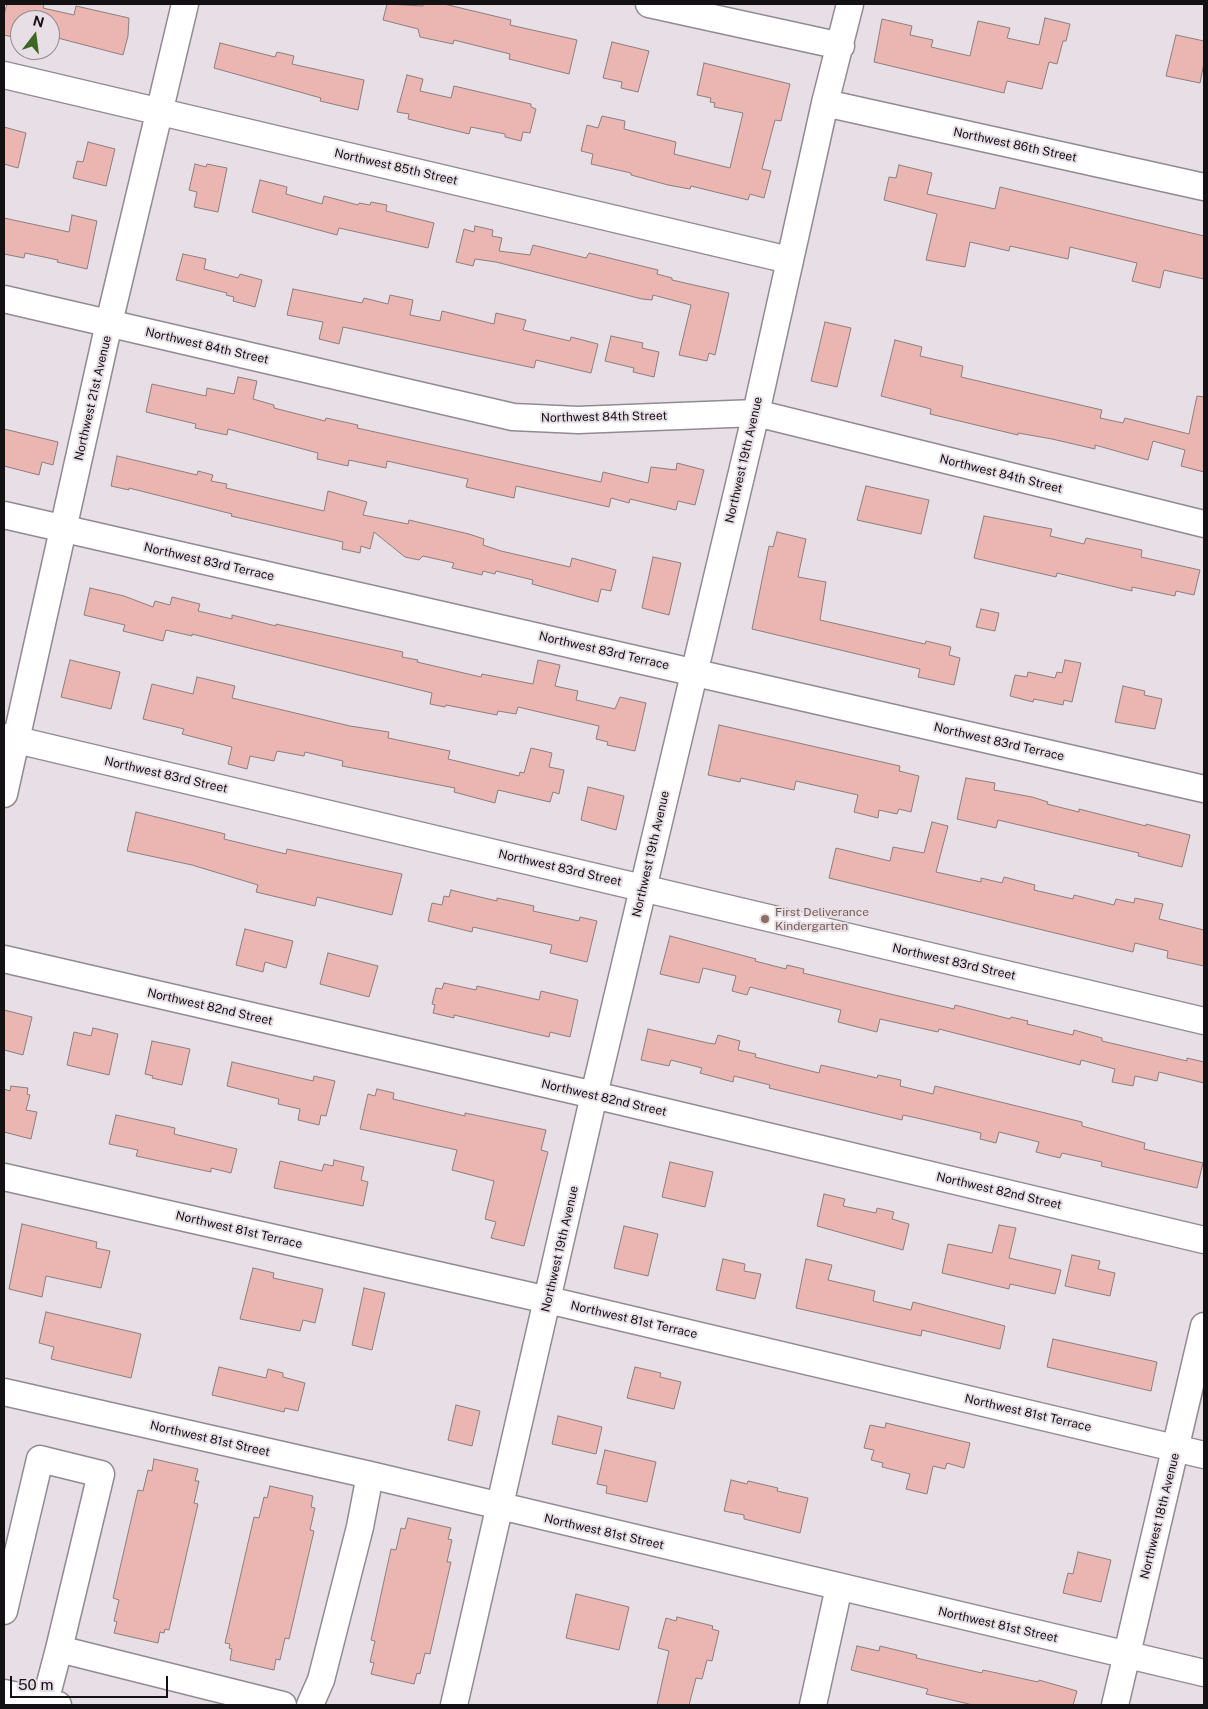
<!DOCTYPE html>
<style>
body{margin:0}
#map{position:relative;width:1208px;height:1709px;overflow:hidden;background:#e7dee6;font-family:"Public Sans",sans-serif}
canvas{display:block}
.frame{position:absolute;inset:0;border:5px solid #131113;pointer-events:none}
.north{position:absolute;left:10px;top:10px;width:50px;height:50px;box-sizing:border-box;background:#e7dee6;border:1px solid #928c92;border-radius:50%;rotate:15deg;font-size:14px;font-weight:700;line-height:20px;text-align:center;color:#131113}
.north::after{content:'';display:block;margin:auto;width:18px;height:22px;background:#3c6623;clip-path:polygon(50% 0,100% 100%,50% 72%,0 100%)}
.scale{position:absolute;left:10px;top:1676px;width:158px;height:22px;box-sizing:border-box;border:2px solid #131113;border-top:0;padding-left:6px;font-size:15px;line-height:18px;white-space:nowrap;color:#131113;-webkit-text-stroke:4px #e7dee6;paint-order:stroke}
</style>
<div id="map">
<canvas width="1208" height="1709"></canvas>
<div class="frame"></div>
<div class="north">N</div>
<div class="scale">50 m</div>
</div>
<script>
const c = document.querySelector('canvas').getContext('2d');
c.lineJoin = 'round';
function fillPath(path, color) {
  c.fillStyle = color;
  c.fill(path, 'evenodd');
}
function poly(rows) {
  const path = new Path2D();
  for (const r of rows) {
    path.moveTo(r[0], r[1]);
    for (let i = 2; i < r.length; i += 2) path.lineTo(r[i], r[i + 1]);
  }
  return path;
}
function strokePath(path, color, width, dash) {
  c.strokeStyle = color;
  c.lineWidth = width;
  c.lineCap = dash ? 'butt' : 'round';
  c.setLineDash(dash || []);
  c.stroke(path);
}
function write(font, color, halo, rows, align = 'center') {
  c.font = font + ' "Public Sans",sans-serif';
  c.lineWidth = 4;
  c.setLineDash([]);
  c.textBaseline = 'middle';
  c.strokeStyle = halo;
  c.fillStyle = color;
  for (const [text, x, y, turn = 0] of rows) {
    c.save();
    c.translate(x, y);
    c.rotate((+turn || 0) * Math.PI / 180);
    c.textAlign = isNaN(turn) ? turn : align;
    if (halo) c.strokeText(text, 0, 0);
    c.fillText(text, 0, 0);
    c.restore();
  }
}
const building = poly([
 [7,4,44,4,43,8,74,15,76,6,129,18,128,36,123,55,50,36,50,20,20,20,20,39,4,35,4,14,7,4],
 [387,4,423,6,423,4,444,4,511,20,510,25,577,40,569,74,509,59,510,54,454,40,453,44,420,37,418,29,383,20,387,4],
 [1045,18,1070,24,1066,41,1063,41,1057,64,1049,62,1042,89,1007,81,1004,93,874,62,882,19,912,26,910,35,933,40,931,47,970,56,978,21,1010,28,1007,38,1039,45,1045,18],
 [1176,35,1204,41,1204,63,1200,83,1166,76,1176,35],
 [612,42,649,51,638,92,621,88,622,82,603,78,612,42],
 [220,43,275,57,277,52,294,56,292,64,364,80,358,110,320,101,321,98,214,68,220,43],
 [704,63,790,84,781,121,775,120,762,169,771,171,764,198,750,194,748,200,691,186,690,189,668,185,631,175,631,173,591,164,593,154,581,151,587,125,598,128,602,116,625,121,624,129,676,142,674,154,730,168,743,113,714,107,715,103,710,102,711,98,697,95,704,63],
 [407,75,423,79,420,91,451,98,454,86,531,104,531,107,536,109,530,133,523,132,521,141,505,137,505,134,471,127,469,134,408,119,409,114,397,112,407,75],
 [4,127,26,133,18,168,4,164,4,127],
 [88,142,115,149,106,186,73,178,77,161,83,162,88,142],
 [195,164,206,167,207,164,227,168,218,212,194,207,197,192,189,190,195,164],
 [899,165,932,173,927,194,995,209,1000,187,1204,236,1204,279,1164,270,1160,288,1132,281,1137,263,1070,247,1068,259,1010,246,1009,251,970,242,965,267,926,260,937,214,884,200,889,177,896,178,899,165],
 [260,180,287,187,286,194,322,204,324,196,358,205,359,203,370,205,371,202,387,205,386,211,434,223,428,248,339,228,337,235,252,212,260,180],
 [72,215,97,221,87,269,57,262,58,260,25,253,24,258,4,254,4,218,69,232,72,215],
 [475,226,493,230,492,236,502,238,499,251,530,255,533,245,586,258,589,253,658,270,657,274,672,278,672,280,729,293,715,355,709,353,707,361,679,355,691,305,653,295,652,300,642,299,496,262,475,259,473,266,456,262,464,229,474,232,475,226],
 [183,254,206,259,204,269,238,278,240,274,262,280,255,307,233,301,234,297,226,295,227,293,176,280,183,254],
 [293,289,362,303,364,298,388,304,390,295,413,300,410,315,440,321,442,311,494,324,496,313,526,320,523,330,570,341,571,337,598,344,591,373,536,360,534,368,343,327,339,344,319,339,323,322,287,315,293,289],
 [825,322,851,328,837,387,811,381,825,322],
 [611,336,643,343,642,348,659,352,654,377,633,372,634,368,605,361,611,336],
 [895,340,922,347,920,356,963,366,961,377,1102,410,1100,418,1123,423,1125,418,1189,434,1197,396,1204,397,1204,472,1181,466,1185,450,1153,441,1148,460,1095,445,1095,449,1052,439,1018,433,1018,435,930,414,931,409,881,396,895,340],
 [238,377,257,381,253,399,274,405,274,408,325,421,326,418,358,425,357,428,601,482,603,472,648,483,651,467,676,470,677,463,704,470,695,505,678,501,676,510,630,499,629,503,611,498,609,507,516,486,514,498,466,487,468,479,387,461,386,468,349,460,348,466,317,459,318,453,228,429,227,435,195,428,196,424,146,412,152,384,206,396,207,388,234,394,238,377],
 [4,429,58,442,53,465,42,462,39,475,4,466,4,429],
 [117,456,197,475,198,471,213,475,211,481,227,484,226,488,324,511,328,491,367,502,363,515,408,524,409,520,469,534,484,539,483,545,501,551,570,567,572,558,616,570,611,591,601,589,598,602,532,584,533,580,496,571,495,574,483,571,482,575,452,568,454,563,423,556,419,560,405,557,374,532,370,549,361,546,360,553,342,549,343,542,231,516,232,514,129,488,129,490,111,486,117,456],
 [866,486,929,500,921,534,857,520,866,486],
 [984,516,1052,529,1050,536,1084,544,1086,538,1142,550,1141,557,1200,570,1194,595,1176,591,1175,596,1132,587,1132,591,1057,573,1056,577,974,558,984,516],
 [777,532,806,539,798,577,826,582,820,620,925,644,926,641,951,647,949,655,960,658,954,685,918,677,920,669,752,629,769,546,773,547,777,532],
 [653,557,681,563,669,615,642,608,653,557],
 [90,588,124,596,153,607,155,601,170,605,172,597,200,604,198,611,232,619,232,615,276,626,276,624,403,652,402,657,418,660,417,662,481,677,482,674,533,684,538,660,560,665,555,686,578,691,576,700,615,709,620,697,646,703,635,751,607,745,608,742,596,739,599,726,518,707,516,714,498,711,497,715,446,705,445,707,430,704,432,693,192,634,192,636,166,630,163,641,123,631,125,625,84,615,90,588],
 [981,609,999,613,995,631,976,627,981,609],
 [70,660,120,672,111,709,61,697,70,660],
 [1065,660,1081,663,1072,702,1064,700,1063,705,1034,699,1033,702,1010,696,1015,675,1027,677,1028,672,1055,678,1057,672,1062,673,1065,660],
 [197,677,235,686,232,698,350,726,389,732,388,738,450,751,448,759,519,776,520,772,524,773,531,748,552,753,549,767,564,770,559,794,553,792,550,802,498,790,495,803,454,792,455,788,342,766,343,761,305,752,304,756,277,751,274,761,250,756,247,769,228,764,232,747,182,734,184,729,143,719,152,684,193,694,197,677],
 [1123,686,1145,691,1144,695,1162,699,1155,729,1115,722,1123,686],
 [719,725,900,766,899,771,919,776,911,812,899,809,897,814,879,810,878,818,854,812,858,795,796,781,794,790,741,778,740,782,708,775,719,725],
 [966,778,995,783,994,790,1032,797,1048,802,1047,804,1079,812,1079,809,1146,826,1146,824,1190,835,1182,867,1138,856,1139,853,998,820,996,828,957,819,966,778],
 [588,787,624,796,616,830,581,820,588,787],
 [136,812,225,834,224,839,286,854,287,849,402,874,392,915,317,897,315,906,256,892,258,885,192,865,127,851,136,812],
 [932,822,948,826,936,872,981,882,981,878,1002,883,1004,877,1035,885,1034,890,1073,899,1074,895,1114,905,1116,899,1134,903,1135,898,1163,904,1159,919,1204,930,1204,966,1167,958,1168,951,1135,943,1133,952,829,878,836,848,890,861,893,847,924,853,932,822],
 [451,890,497,901,497,898,534,906,533,911,579,921,580,917,597,921,587,962,550,953,552,945,473,927,472,932,428,921,432,903,442,905,444,896,449,897,451,890],
 [245,929,293,941,286,968,265,962,263,972,236,965,245,929],
 [670,936,756,959,755,961,786,969,787,965,804,969,803,973,886,993,954,1009,955,1005,1010,1019,1011,1017,1028,1021,1027,1024,1073,1035,1074,1030,1102,1038,1102,1041,1187,1061,1187,1058,1204,1062,1204,1083,1159,1072,1157,1081,1135,1076,1133,1086,1112,1082,1115,1069,1081,1060,1080,1065,939,1029,938,1032,880,1019,877,1032,838,1022,841,1010,750,987,747,995,732,991,736,976,703,968,699,983,660,974,670,936],
 [328,953,378,966,369,997,320,984,328,953],
 [444,983,476,990,477,986,539,1000,541,991,578,1000,570,1037,550,1032,549,1037,454,1015,454,1018,433,1013,435,1005,432,1004,436,988,442,989,444,983],
 [4,1010,32,1017,23,1055,4,1050,4,1010],
 [93,1028,118,1034,109,1075,67,1065,74,1032,91,1036,93,1028],
 [648,1029,708,1043,715,1044,718,1035,740,1041,738,1050,756,1054,755,1057,819,1073,821,1065,877,1078,878,1075,901,1080,900,1086,933,1094,935,1086,1082,1122,1082,1126,1145,1143,1144,1149,1203,1163,1197,1188,1101,1166,1102,1162,1062,1153,1060,1158,1036,1152,1039,1142,999,1132,996,1143,980,1139,981,1133,917,1118,903,1115,902,1120,769,1088,770,1085,734,1076,733,1082,700,1073,702,1068,671,1060,669,1066,641,1060,648,1029],
 [152,1041,190,1049,182,1085,152,1078,153,1076,145,1074,152,1041],
 [232,1062,313,1081,314,1076,335,1081,326,1116,321,1115,319,1125,298,1120,300,1109,278,1104,279,1099,227,1086,232,1062],
 [11,1086,28,1088,27,1094,30,1095,26,1110,37,1112,31,1139,4,1132,4,1089,10,1091,11,1086],
 [377,1089,394,1093,393,1099,465,1116,465,1113,546,1130,541,1150,548,1152,524,1246,491,1238,496,1222,485,1219,494,1181,452,1170,457,1150,360,1129,368,1094,375,1096,377,1089],
 [116,1115,175,1128,174,1134,237,1149,231,1173,211,1168,211,1172,136,1156,138,1150,109,1144,116,1115],
 [334,1160,364,1167,361,1180,368,1182,363,1206,274,1188,280,1161,322,1171,324,1164,333,1166,334,1160],
 [670,1162,713,1172,705,1207,662,1197,670,1162],
 [824,1194,845,1199,843,1206,876,1213,877,1208,894,1212,892,1219,909,1224,903,1250,817,1226,824,1194],
 [22,1224,97,1242,96,1248,110,1251,101,1288,46,1276,42,1297,9,1289,22,1224],
 [999,1225,1016,1228,1009,1258,1061,1270,1055,1294,1010,1284,1009,1289,942,1273,948,1244,992,1253,999,1225],
 [624,1226,658,1234,648,1276,614,1268,624,1226],
 [1072,1255,1100,1261,1098,1269,1115,1273,1110,1296,1065,1286,1072,1255],
 [723,1259,745,1264,744,1271,761,1274,755,1299,716,1290,723,1259],
 [806,1259,832,1265,828,1280,875,1291,873,1301,911,1310,913,1302,1005,1326,1000,1349,922,1330,921,1336,796,1308,806,1259],
 [253,1268,274,1273,273,1278,323,1289,315,1323,303,1320,300,1331,240,1319,253,1268],
 [364,1288,385,1293,372,1350,352,1345,364,1288],
 [46,1312,141,1334,131,1378,51,1359,54,1347,39,1343,46,1312],
 [1053,1339,1157,1362,1151,1391,1047,1367,1053,1339],
 [219,1367,266,1378,268,1369,283,1373,283,1377,305,1383,298,1411,285,1408,284,1412,212,1395,219,1367],
 [635,1367,661,1373,660,1377,681,1382,674,1409,627,1398,635,1367],
 [456,1405,480,1411,472,1446,448,1440,456,1405],
 [558,1416,602,1427,596,1454,552,1444,558,1416],
 [886,1423,970,1443,964,1468,947,1463,945,1469,933,1466,927,1494,906,1489,910,1474,882,1467,883,1463,871,1460,874,1450,864,1448,870,1425,885,1428,886,1423],
 [605,1450,656,1462,647,1502,606,1493,607,1486,597,1484,605,1450],
 [154,1459,198,1469,195,1481,199,1481,194,1503,198,1504,169,1630,165,1629,164,1633,160,1632,158,1643,114,1633,117,1622,114,1621,119,1600,113,1598,138,1490,143,1491,148,1470,152,1471,154,1459],
 [731,1480,747,1484,748,1481,778,1488,777,1491,808,1498,800,1533,744,1519,744,1515,724,1511,731,1480],
 [270,1486,313,1496,311,1507,315,1508,310,1530,314,1531,289,1639,285,1638,280,1660,276,1659,274,1670,230,1660,232,1649,229,1648,230,1644,225,1643,254,1517,259,1518,264,1497,267,1498,270,1486],
 [408,1518,451,1528,448,1539,452,1540,447,1562,451,1562,430,1654,425,1653,420,1674,417,1673,414,1684,371,1674,374,1663,370,1662,375,1641,371,1640,391,1549,396,1550,401,1528,405,1529,408,1518],
 [1078,1552,1111,1560,1101,1602,1063,1593,1068,1573,1073,1574,1078,1552],
 [576,1594,629,1607,619,1650,566,1638,576,1594],
 [677,1617,713,1626,712,1629,719,1631,712,1661,707,1660,702,1679,696,1678,689,1705,657,1705,669,1651,658,1648,666,1618,676,1621,677,1617],
 [857,1646,879,1651,880,1646,917,1655,916,1658,982,1673,983,1670,1038,1682,1039,1680,1077,1691,1073,1705,973,1705,926,1694,928,1689,851,1670,857,1646]
]);
fillPath(building, '#ebb5b2');
strokePath(building, '#8b7f7e', 1);
const minor = poly([
 [649,4,841,46],
 [4,75,789,260],
 [825,103,1204,187],
 [4,299,513,417,578,420,756,413,1204,524],
 [4,515,1204,789],
 [4,737,1204,1021],
 [4,794,109,323,185,4],
 [4,959,594,1095,1204,1240],
 [4,1177,548,1300,1204,1455],
 [4,1392,370,1475,1204,1673],
 [4,1611,40,1459,101,1474,59,1649,283,1705],
 [4,1693,58,1705],
 [45,1702,59,1649],
 [310,1705,321,1680,360,1527,370,1475],
 [454,1705,594,1095,756,413,825,103,850,4],
 [813,1705,839,1587],
 [1115,1705,1204,1326]
]);
strokePath(minor, '#928a92', 29);
strokePath(minor, '#fff', 26);
for (const [x, y, r, color] of [
 [765,919,5,"#8d6e63"]
]) {
  const dot = new Path2D();
  dot.arc(x, y, r, 0, 2 * Math.PI);
  c.fillStyle = color;
  c.fill(dot);
  strokePath(dot, '#e7dee6', 2);
}
write('12px', '#131113', '#e7dee6', [
 ["Northwest 86th Street",1015,145,12],
 ["Northwest 85th Street",396,167,13],
 ["Northwest 84th Street",207,346,13],
 ["Northwest 21st Avenue",93,398,-77],
 ["Northwest 84th Street",604,417,-1],
 ["Northwest 19th Avenue",744,460,-77],
 ["Northwest 84th Street",1001,474,14],
 ["Northwest 83rd Terrace",209,562,13],
 ["Northwest 83rd Terrace",604,651,13],
 ["Northwest 83rd Terrace",999,742,13],
 ["Northwest 83rd Street",166,775,13],
 ["Northwest 19th Avenue",651,854,-77],
 ["Northwest 83rd Street",560,868,13],
 ["Northwest 83rd Street",954,962,13],
 ["Northwest 82nd Street",210,1007,13],
 ["Northwest 82nd Street",604,1098,13],
 ["Northwest 82nd Street",999,1191,13],
 ["Northwest 81st Terrace",239,1230,13],
 ["Northwest 19th Avenue",560,1249,-77],
 ["Northwest 81st Terrace",634,1320,13],
 ["Northwest 81st Terrace",1028,1413,13],
 ["Northwest 81st Street",210,1439,13],
 ["Northwest 18th Avenue",1160,1516,-76],
 ["Northwest 81st Street",604,1532,13],
 ["Northwest 81st Street",998,1625,13]
]);
write('12px', '#785e54', '#e7dee6', [
 ["First Deliverance",775,912],
 ["Kindergarten",775,926]
], 'left');
</script>
